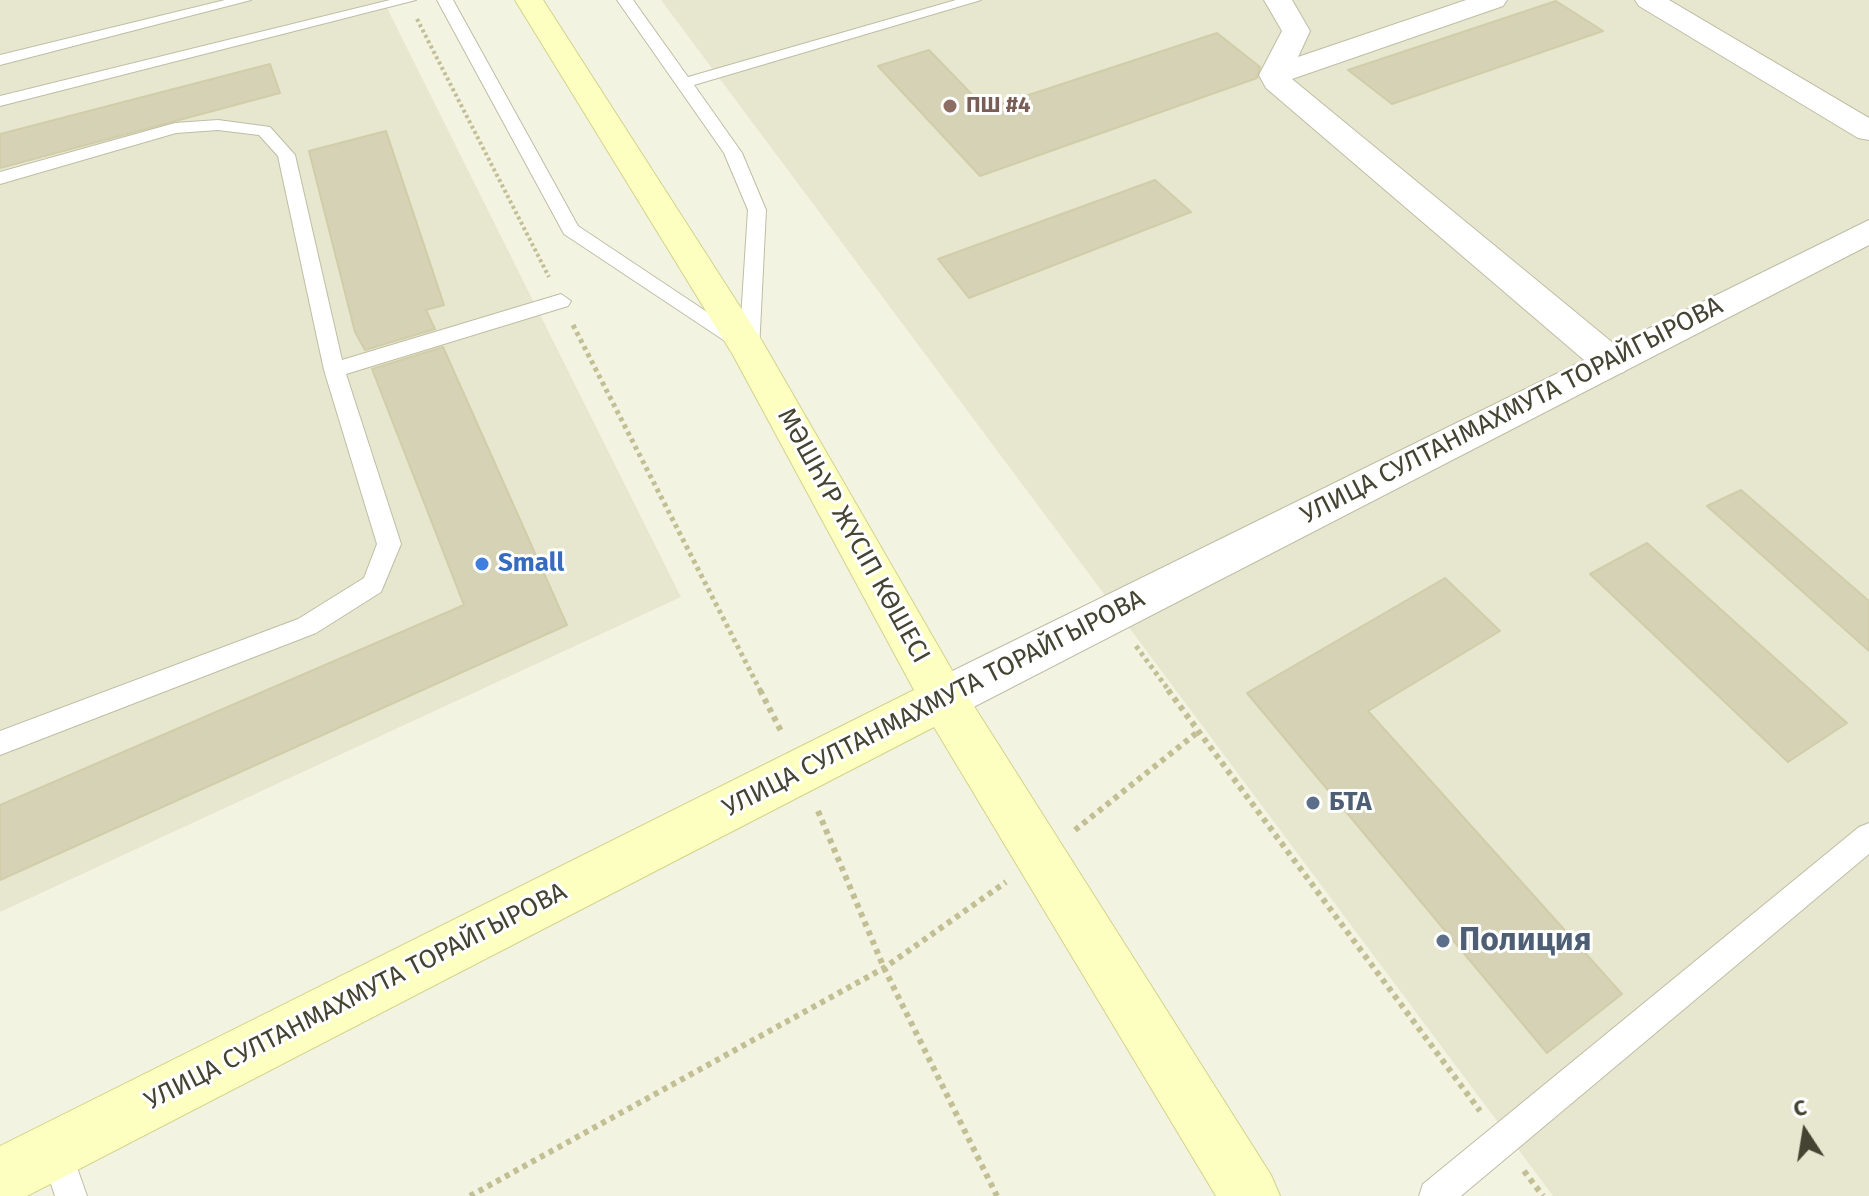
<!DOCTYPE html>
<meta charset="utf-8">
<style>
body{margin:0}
#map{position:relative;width:1869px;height:1196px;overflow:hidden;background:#f3f3e2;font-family:"Fira Sans",sans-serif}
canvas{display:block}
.north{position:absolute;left:1765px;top:1092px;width:80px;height:80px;-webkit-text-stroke:6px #fff;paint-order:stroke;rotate:348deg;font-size:22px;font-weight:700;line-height:32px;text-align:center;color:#454332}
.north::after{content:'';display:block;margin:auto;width:28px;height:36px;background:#454332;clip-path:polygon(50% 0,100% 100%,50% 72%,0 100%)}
</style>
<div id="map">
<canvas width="1869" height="1196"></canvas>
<div class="north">С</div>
</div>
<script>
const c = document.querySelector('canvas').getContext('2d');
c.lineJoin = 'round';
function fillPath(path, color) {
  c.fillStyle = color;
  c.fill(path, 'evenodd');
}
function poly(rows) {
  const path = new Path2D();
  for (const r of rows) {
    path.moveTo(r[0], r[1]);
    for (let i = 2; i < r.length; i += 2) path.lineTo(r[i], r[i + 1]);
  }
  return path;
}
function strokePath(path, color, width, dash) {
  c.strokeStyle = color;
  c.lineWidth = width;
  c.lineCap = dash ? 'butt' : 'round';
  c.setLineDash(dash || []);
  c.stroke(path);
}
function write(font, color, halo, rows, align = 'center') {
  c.font = font + ' "Fira Sans",sans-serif';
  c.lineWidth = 6;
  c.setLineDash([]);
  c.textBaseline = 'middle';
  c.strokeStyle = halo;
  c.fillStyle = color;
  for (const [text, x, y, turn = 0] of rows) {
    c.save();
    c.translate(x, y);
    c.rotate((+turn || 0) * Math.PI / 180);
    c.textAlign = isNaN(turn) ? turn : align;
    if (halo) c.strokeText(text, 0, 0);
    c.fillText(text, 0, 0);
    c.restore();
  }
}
fillPath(poly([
 [0,0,383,0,681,597,0,912],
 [661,0,1869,0,1869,1196,1553,1196]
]), '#e7e7cf');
const building = poly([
 [1556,1,1603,31,1392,104,1348,70,1556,1],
 [1217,33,1260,67,1257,78,980,176,878,66,929,50,986,109,1217,33],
 [270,64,280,93,0,168,0,134,270,64],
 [386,131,444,305,426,310,435,329,365,350,355,332,309,151,386,131],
 [1155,180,1191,212,969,298,938,259,1155,180],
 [443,347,567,625,0,880,0,805,464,605,372,369,443,347],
 [1741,490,1869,601,1869,651,1707,506,1741,490],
 [1647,543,1847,723,1788,762,1590,574,1647,543],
 [1445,578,1500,631,1368,711,1622,994,1547,1053,1247,693,1445,578]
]);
fillPath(building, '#d5d2b6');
strokePath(building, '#d1cda9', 2);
const service = poly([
 [225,0,251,0,0,65,0,55,225,0],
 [390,0,416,0,0,106,0,96,390,0],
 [437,0,453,0,578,226,740,334,748,210,724,153,617,0,633,0,688,77,956,0,981,0,694,85,742,153,766,210,759,350,749,357,564,234,437,0],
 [218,120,270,127,295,155,342,360,561,294,571,301,568,306,346,374,401,544,381,592,316,633,0,755,0,731,298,619,364,578,377,544,324,370,278,156,259,135,218,130,176,133,0,184,0,172,175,123,218,120],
 [1869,823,1869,854,1461,1196,1419,1196,1423,1184,1859,827,1869,823],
 [56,1134,67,1139,87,1196,55,1196,40,1150,45,1139,56,1134]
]);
const minor = poly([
 [1264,0,1292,0,1310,31,1298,57,1466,0,1507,0,1503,6,1292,79,1624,352,1630,362,1624,372,1611,376,1598,372,1266,88,1259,75,1282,31,1264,0],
 [1635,0,1669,0,1869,118,1869,140,1858,138,1639,6,1635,0]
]);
const tertiary = poly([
 [1869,220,1869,245,960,714,943,720,926,714,920,699,926,684,1869,220]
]);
const secondary = poly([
 [515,0,543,0,762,341,960,684,1271,1175,1280,1196,1216,1196,934,727,27,1196,0,1196,0,1146,914,690,733,355,515,0]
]);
strokePath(service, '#bfbda4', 2);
strokePath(minor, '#bfbda4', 2);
strokePath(tertiary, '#bfbda4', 2);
strokePath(secondary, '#d2d48b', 2);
strokePath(poly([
 [417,19,549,277]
]), '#c2bf94', 4, [3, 3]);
strokePath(poly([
 [573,325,761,692],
 [1136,646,1170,692]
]), '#c2bf94', 5, [4, 4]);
strokePath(poly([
 [760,690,782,733],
 [1168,690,1480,1111],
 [818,811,884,968,997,1196],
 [1075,830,1199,731],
 [1524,1171,1543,1196],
 [470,1196,884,968,1006,882]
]), '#c2bf94', 6, [5, 5]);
fillPath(service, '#fff');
fillPath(minor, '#fff');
fillPath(tertiary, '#fff');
fillPath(secondary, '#fcffc0');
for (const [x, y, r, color] of [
 [950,106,8,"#8d6e63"],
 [482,564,8,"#3f7fe0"],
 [1313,803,8,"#5c6f8a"],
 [1443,941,8,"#5c6f8a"]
]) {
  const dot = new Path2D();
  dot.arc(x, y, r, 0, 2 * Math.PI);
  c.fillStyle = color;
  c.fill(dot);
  strokePath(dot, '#fff', 3);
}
write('bold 22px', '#785e54', '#fff', [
 ["ПШ #4",966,106]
], 'left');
write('26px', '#454332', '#fff', [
 ["УЛИЦА СУЛТАНМАХМУТА ТОРАЙГЫРОВА",1512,411,-27],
 ["МӘШҺҮР ЖҮСІП КӨШЕСІ",853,536,61],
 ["УЛИЦА СУЛТАНМАХМУТА ТОРАЙГЫРОВА",934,704,-27],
 ["УЛИЦА СУЛТАНМАХМУТА ТОРАЙГЫРОВА",356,997,-27]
]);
write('bold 26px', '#366cbe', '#fff', [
 ["Small",498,564]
], 'left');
write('bold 26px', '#4e5e75', '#fff', [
 ["БТА",1329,803]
], 'left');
write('bold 32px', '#4e5e75', '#fff', [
 ["Полиция",1459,941]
], 'left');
</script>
